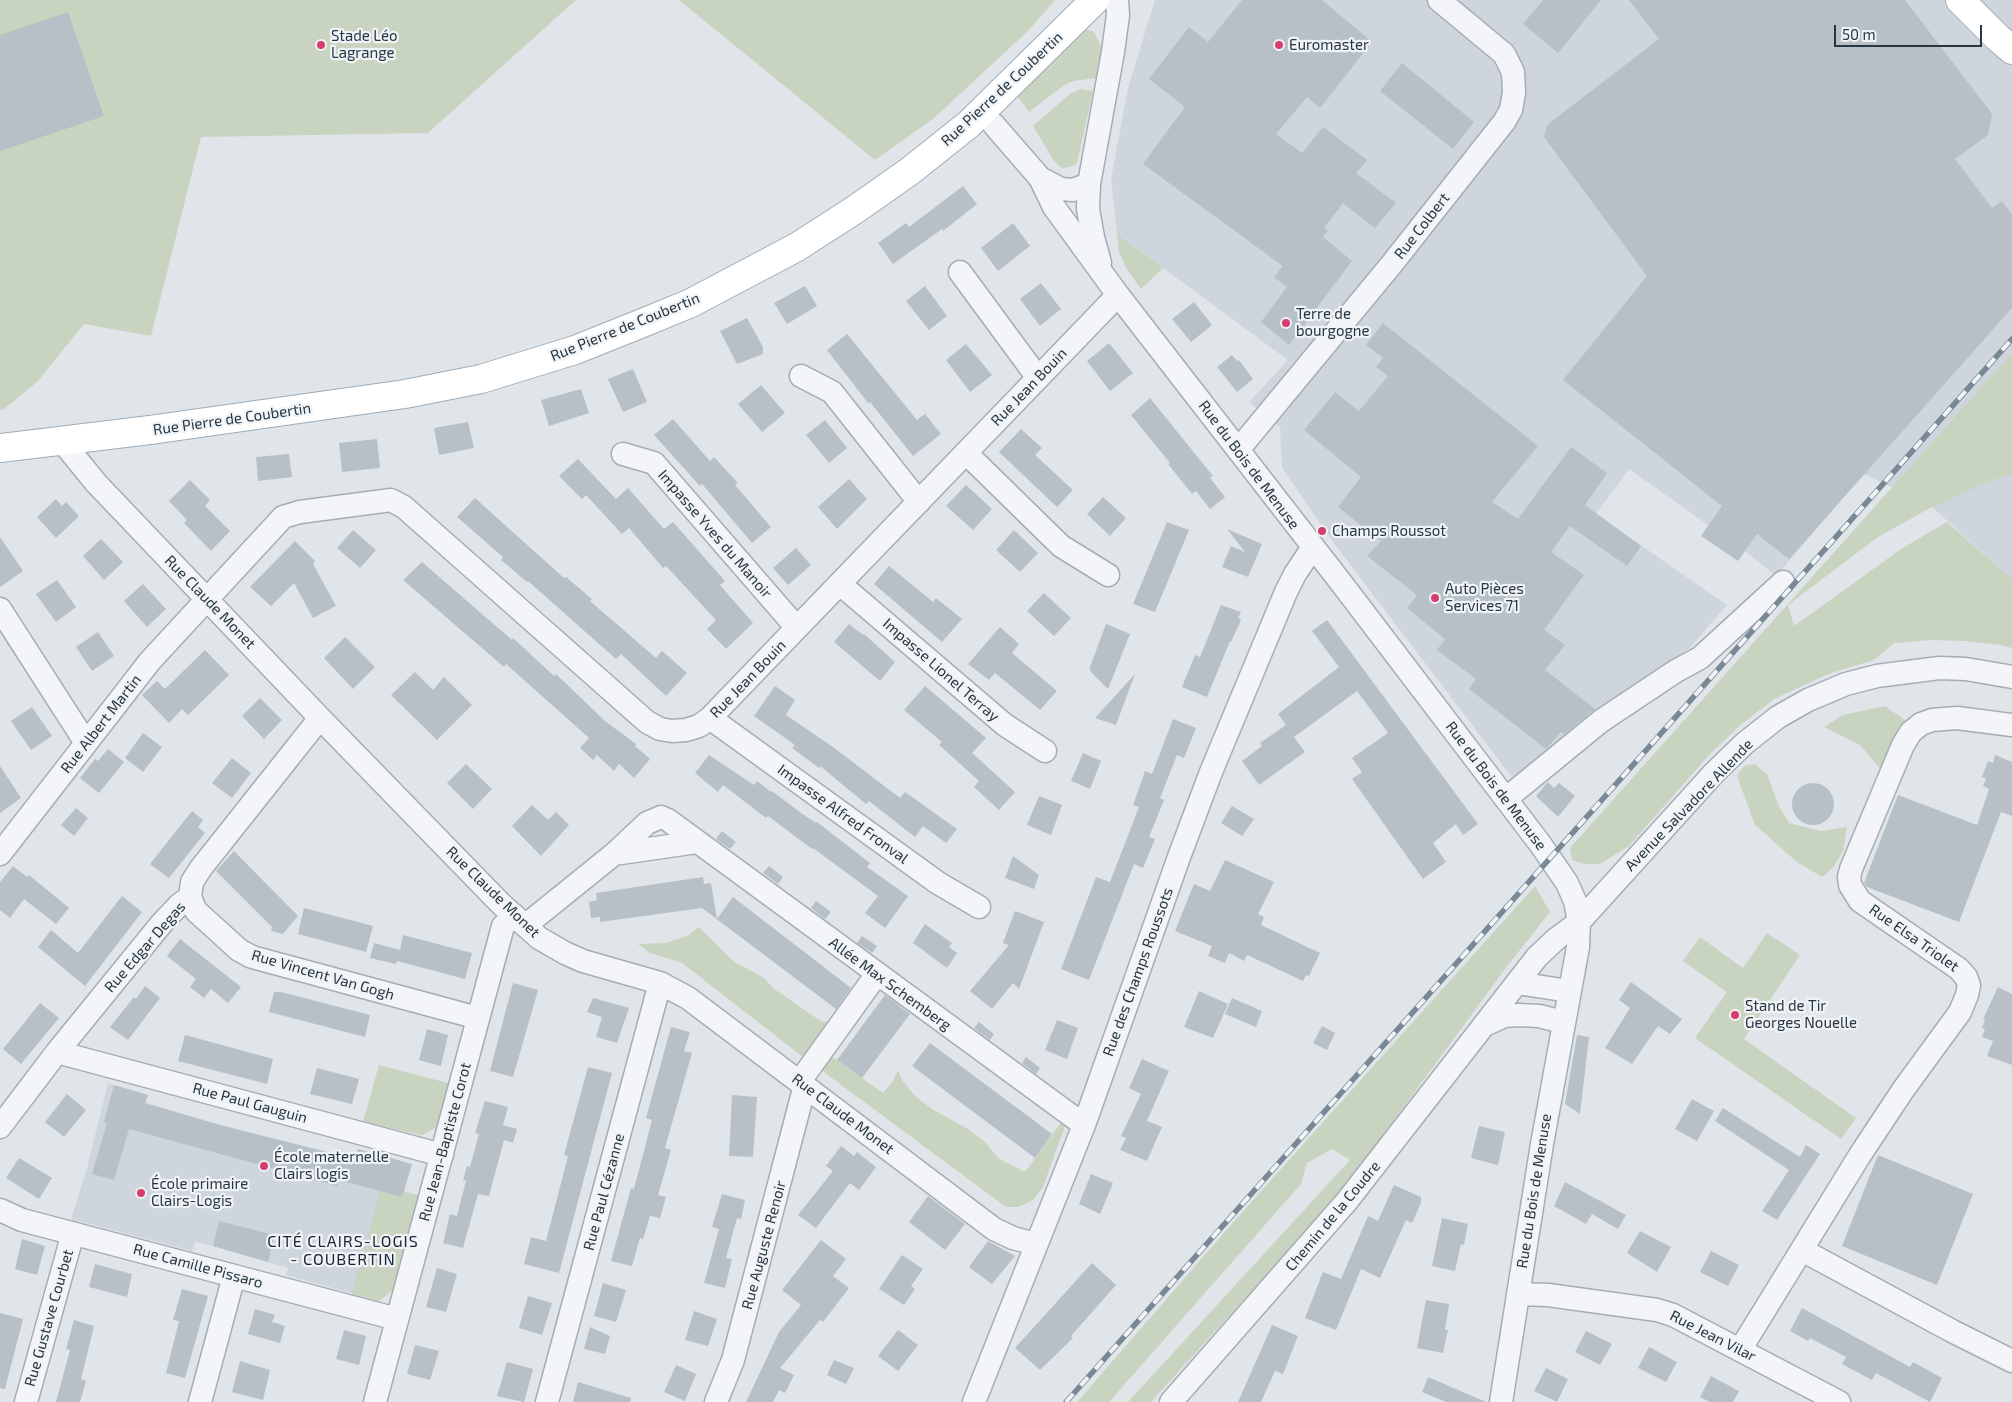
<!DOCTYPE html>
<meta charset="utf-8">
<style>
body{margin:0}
#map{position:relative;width:2012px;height:1402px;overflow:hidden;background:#e0e5ea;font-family:"Exo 2",sans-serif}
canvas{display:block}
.scale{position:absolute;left:1834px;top:25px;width:148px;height:22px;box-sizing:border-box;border:2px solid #273642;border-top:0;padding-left:6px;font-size:15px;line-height:18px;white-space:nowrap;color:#273642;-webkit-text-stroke:4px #f0f4f7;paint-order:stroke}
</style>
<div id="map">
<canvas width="2012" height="1402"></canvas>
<div class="scale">50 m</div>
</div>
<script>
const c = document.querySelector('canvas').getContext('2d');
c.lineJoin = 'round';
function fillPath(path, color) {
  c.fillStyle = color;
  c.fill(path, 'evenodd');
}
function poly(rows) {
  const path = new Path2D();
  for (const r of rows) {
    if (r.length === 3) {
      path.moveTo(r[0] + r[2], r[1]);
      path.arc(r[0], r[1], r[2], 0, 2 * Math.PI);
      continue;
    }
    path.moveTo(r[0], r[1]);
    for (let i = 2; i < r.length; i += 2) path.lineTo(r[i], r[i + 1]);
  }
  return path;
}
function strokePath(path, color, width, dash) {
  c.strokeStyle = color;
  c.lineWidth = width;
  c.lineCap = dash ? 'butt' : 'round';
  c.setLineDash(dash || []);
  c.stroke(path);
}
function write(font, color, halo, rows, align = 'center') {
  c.font = font + ' "Exo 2",sans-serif';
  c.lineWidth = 4.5;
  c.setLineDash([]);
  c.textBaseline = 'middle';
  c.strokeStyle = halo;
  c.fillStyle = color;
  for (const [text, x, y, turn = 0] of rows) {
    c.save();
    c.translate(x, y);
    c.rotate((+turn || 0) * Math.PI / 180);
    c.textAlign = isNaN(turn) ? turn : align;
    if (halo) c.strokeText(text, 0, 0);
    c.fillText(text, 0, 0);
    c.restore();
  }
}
fillPath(poly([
 [1155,0,2012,0,2012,579,1932,507,1864,474,1776,576,1745,551,1629,469,1596,514,1727,605,1690,648,1626,693,1514,780,1333,542,1282,468,1280,427,1249,402,1288,360,1117,234,1111,179,1128,88],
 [108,1083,148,1095,145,1103,220,1125,355,1160,358,1149,412,1164,404,1191,418,1195,392,1291,379,1301,286,1275,288,1268,213,1246,195,1242,192,1251,71,1219,87,1168]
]), '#ced5dc');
fillPath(poly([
 [0,0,576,0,428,133,201,137,151,336,84,324,37,382,4,409,0,410],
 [679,0,1055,0,1028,31,933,119,875,160],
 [1085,29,1093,31,1102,47,1097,78,1073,81,1063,86,1029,112,1016,95],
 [1081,89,1093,91,1077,163,1071,167,1062,168,1054,161,1033,126,1070,94],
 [1117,234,1163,268,1141,289,1126,268,1119,252],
 [2012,353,2012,474,1990,481,1932,507,1878,537,1788,605,1794,626,1901,549,1947,522,2012,579,2012,648,2001,645,1965,641,1931,640,1894,643,1874,660,1831,673,1774,699,1743,723,1709,755,1629,846,1600,864,1584,864,1572,860,1570,848],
 [1885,706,1909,723,1881,770,1860,745,1824,727,1843,715],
 [1755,764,1767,774,1779,806,1789,823,1821,831,1847,827,1843,851,1833,868,1822,877,1797,862,1755,825,1737,776,1744,766],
 [1535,886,1550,912,1508,965,1339,1195,1151,1402,1128,1402,1350,1160,1332,1149,1307,1163,1301,1184,1109,1402,1077,1402,1237,1218],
 [699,927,733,961,764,978,774,989,821,1021,828,1022,803,1057,682,963,650,953,638,944,666,943,689,935],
 [1767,933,1800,955,1744,1039,1856,1118,1841,1139,1695,1038,1727,992,1683,961,1700,937,1743,968],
 [831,1056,883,1093,893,1081,898,1070,902,1080,915,1096,932,1109,968,1129,985,1142,999,1159,1025,1172,1062,1121,1065,1126,1043,1187,1033,1200,1018,1207,1006,1207,821,1070],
 [379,1065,448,1083,437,1127,422,1135,363,1122],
 [380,1191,402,1197,404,1192,418,1195,392,1291,379,1301,352,1294]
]), '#c9d4c0');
fillPath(poly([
 [1242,0,1322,0,1372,42,1320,108,1307,97,1276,134,1302,153,1323,127,1367,160,1356,173,1396,203,1375,228,1343,203,1324,228,1328,231,1323,237,1352,261,1289,345,1261,322,1287,287,1274,277,1283,266,1143,164,1185,107,1149,79,1189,27,1208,42],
 [1543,0,1601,0,1558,53,1523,24],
 [1629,0,1905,0,1992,114,1988,135,1955,159,1992,208,2002,201,2012,215,2012,308,1789,559,1757,534,1738,561,1701,536,1722,506,1563,380,1647,276,1544,137,1547,125,1659,39],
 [68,12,104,116,0,151,0,35],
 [1402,63,1474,122,1453,149,1380,91],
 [963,186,977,204,943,231,942,229,893,264,878,243,906,223,909,227],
 [1013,223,1030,246,998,271,981,248],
 [1041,283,1061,309,1040,326,1020,299],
 [805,286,817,306,787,324,774,303],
 [925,286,947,316,929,330,906,301],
 [1194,302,1212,325,1191,342,1172,319],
 [747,318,763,347,763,354,737,364,720,331],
 [1383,323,1538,446,1492,502,1518,519,1571,447,1607,473,1585,505,1641,546,1627,566,1570,526,1551,552,1584,575,1544,630,1565,645,1545,670,1595,709,1564,734,1561,732,1546,749,1469,689,1476,679,1437,650,1445,639,1407,608,1417,595,1367,556,1381,541,1338,507,1361,477,1304,430,1335,392,1359,411,1388,376,1376,367,1383,358,1366,345],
 [847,334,917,420,925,414,941,434,913,456,870,402,868,403,827,350],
 [1109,343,1133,373,1110,391,1087,361],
 [966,344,992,375,970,392,946,360],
 [1232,355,1237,361,1239,360,1253,379,1237,392,1217,367],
 [633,369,647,402,623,412,608,379],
 [761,385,785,413,762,432,738,404],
 [581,389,589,413,549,426,541,400],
 [1150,398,1213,476,1210,478,1225,497,1210,509,1196,491,1192,494,1168,464,1170,463,1131,415],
 [673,419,710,461,714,457,738,483,735,485,771,527,752,543,702,484,700,486,654,435],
 [825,420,847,448,829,463,806,435],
 [468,422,474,448,439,455,434,428],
 [1021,429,1042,448,1035,455,1073,490,1057,507,999,452],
 [377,439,380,468,342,472,339,443],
 [289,454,292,477,258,481,256,457],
 [578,459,616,499,628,488,664,529,673,522,725,581,720,585,753,623,726,649,707,629,716,620,666,566,663,568,629,528,622,534,586,495,582,499,559,476],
 [849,479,867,499,837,529,818,507],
 [190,480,210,500,205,506,230,531,211,551,184,523,187,520,169,501],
 [966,485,992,509,973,530,946,506],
 [1103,497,1126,518,1110,536,1087,514],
 [475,498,564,578,566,577,592,599,590,601,656,658,662,651,687,673,666,696,621,654,616,659,528,581,527,582,501,560,503,557,457,517],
 [56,499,62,506,66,502,79,516,56,538,37,517],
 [1167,522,1189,530,1155,612,1133,604],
 [1227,529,1262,544,1248,577,1222,567,1231,546,1245,552],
 [353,530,376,550,360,568,337,548],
 [1014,530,1038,553,1020,572,996,550],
 [0,537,23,571,0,587],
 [101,539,123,562,104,580,83,556],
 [295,541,315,561,313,564,336,606,313,618,294,583,271,606,250,587],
 [796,548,811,565,788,585,773,568],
 [422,562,512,640,513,638,554,676,556,674,605,721,636,744,635,746,650,759,634,778,619,764,614,771,597,755,593,760,580,748,589,738,506,664,504,667,403,580],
 [889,566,933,602,936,598,962,619,942,642,874,584],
 [57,580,76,607,56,622,36,594],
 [143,584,166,609,147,627,124,601],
 [1044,593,1071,618,1054,636,1027,611],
 [1221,605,1241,612,1238,618,1241,620,1231,642,1230,641,1207,697,1182,687,1195,655,1200,657],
 [1327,620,1478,824,1463,835,1456,824,1433,843,1446,862,1423,879,1352,779,1362,772,1352,758,1388,733,1357,691,1294,737,1305,752,1259,785,1242,761,1262,746,1260,743,1286,725,1278,714,1339,667,1312,631],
 [849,624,863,635,864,634,895,662,880,681,834,642],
 [1106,624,1130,634,1108,689,1090,671,1090,667],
 [1000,627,1019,644,1012,653,1057,691,1040,710,995,673,989,680,968,664],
 [98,632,114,656,92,671,76,647],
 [345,637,375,667,353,689,324,658],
 [205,650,229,675,188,715,182,709,169,723,142,695,157,681,165,689],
 [415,672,433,690,444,677,472,705,437,740,391,695],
 [1135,674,1116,725,1095,718],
 [775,686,795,700,786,715,833,747,900,798,905,792,957,829,946,843,923,826,915,837,869,801,866,804,820,766,819,768,792,748,795,745,754,716],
 [925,686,986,738,972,753,1015,792,999,810,974,787,979,781,939,745,942,742,904,710],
 [260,698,282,720,264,739,242,716],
 [32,707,52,736,31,750,11,721],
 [1173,719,1196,728,1184,758,1177,755,1160,798,1164,800,1149,837,1155,839,1143,868,1134,864,1089,980,1061,969,1096,877,1110,882,1139,807,1133,805,1145,771,1152,774],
 [143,733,162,747,143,772,125,758],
 [108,749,124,762,99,793,80,778,95,759,98,761],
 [1083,753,1101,761,1090,789,1071,781],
 [709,755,754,785,757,781,771,792,772,791,801,813,816,823,817,822,870,863,867,867,908,896,885,928,865,913,878,896,813,848,812,849,768,816,766,818,723,785,718,792,695,773],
 [1995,755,2012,762,2012,816,2001,812,1959,922,1867,887,1864,883,1898,795,1977,825,1989,789,1983,786,1986,779,1982,777,1988,761,1993,763],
 [232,758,251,773,232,798,212,783],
 [466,764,492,789,473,809,447,783],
 [0,766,21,798,0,813],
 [1548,782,1554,788,1559,783,1575,796,1558,817,1536,796],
 [1813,804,21],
 [1039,796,1062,805,1051,835,1027,825],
 [532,805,548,820,556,812,569,825,541,856,512,826],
 [1232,806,1254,819,1242,836,1221,823],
 [76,808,88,818,74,836,61,825],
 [192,811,203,820,198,827,205,833,169,878,150,864],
 [722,831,736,842,730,849,716,839],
 [234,851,298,916,283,934,271,931,272,927,216,871],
 [1013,856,1039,875,1034,889,1005,878],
 [1225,860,1274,882,1258,914,1264,917,1261,925,1320,953,1309,976,1306,975,1303,981,1247,955,1244,961,1229,953,1225,963,1208,956,1212,946,1175,931,1194,884,1210,891],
 [13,866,27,877,29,875,69,908,56,924,24,899,10,918,0,910,0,882],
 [769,866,783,877,778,884,763,873],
 [703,877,704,884,711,883,717,919,733,897,851,988,836,1009,702,908,600,922,600,917,591,918,589,902,597,900,596,893],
 [122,896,142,912,85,986,38,947,51,930,78,953],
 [816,901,831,912,825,919,811,908],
 [304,908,373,926,366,952,298,934],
 [1015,911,1044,922,1019,989,1013,983,992,1009,970,991,1009,945,1003,943],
 [925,924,952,943,949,947,957,953,947,968,913,943],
 [403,935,472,953,465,979,397,961,396,964,370,958,374,943,400,950],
 [862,936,877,946,872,953,857,943],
 [180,939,241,987,228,1003,211,989,204,998,190,987,196,979,167,956],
 [1631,982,1682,1019,1670,1034,1658,1026,1632,1064,1605,1048,1630,1008,1619,1000],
 [513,983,538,990,513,1077,490,1071],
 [145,986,160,998,128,1040,110,1027,134,997,136,999],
 [1998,987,2012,994,2012,1065,1987,1056,1993,1041,1982,1037,1985,1029,1982,1028,1985,1020,1983,1019],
 [1199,991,1228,1004,1213,1038,1184,1027],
 [274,992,281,992,370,1015,365,1037,269,1012],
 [885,995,910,1014,862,1078,837,1060],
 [593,998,629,1008,617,1043,596,1037,602,1017,587,1012],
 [1232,998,1262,1011,1256,1027,1225,1014],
 [40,1003,59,1018,21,1064,3,1049],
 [1057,1020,1078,1028,1067,1059,1045,1050],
 [979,1022,994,1034,990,1040,974,1028],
 [1322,1026,1335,1033,1327,1050,1313,1043],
 [671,1027,690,1032,684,1051,692,1053,665,1148,671,1150,658,1195,666,1197,660,1218,650,1216,643,1239,640,1238,632,1266,611,1261,631,1188,634,1189,652,1120,646,1118],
 [427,1029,448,1035,441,1066,419,1060],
 [185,1035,273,1059,267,1084,178,1061],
 [1577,1035,1589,1037,1580,1114,1565,1104],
 [930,1043,1052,1134,1035,1158,912,1066],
 [1026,1057,1040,1068,1036,1074,1022,1063],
 [1142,1059,1169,1071,1147,1121,1162,1127,1147,1161,1120,1150,1126,1138,1121,1136,1141,1094,1129,1088],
 [588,1067,612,1073,559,1273,524,1264,531,1237,546,1241,568,1156,564,1155],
 [317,1068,359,1079,352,1104,310,1094],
 [114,1085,148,1095,145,1103,220,1125,355,1159,358,1149,412,1164,402,1197,339,1180,337,1186,129,1129,114,1180,92,1174,107,1123,104,1122],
 [67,1094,86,1110,64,1137,45,1122],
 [732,1095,757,1097,753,1157,729,1156],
 [1692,1099,1714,1111,1697,1141,1675,1129],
 [485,1101,508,1107,503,1125,517,1129,513,1143,504,1140,489,1196,478,1194,463,1248,443,1243,450,1214,457,1216,466,1181,463,1180,467,1166,470,1167,479,1134,475,1133],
 [1723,1108,1800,1157,1806,1145,1820,1154,1777,1220,1762,1211,1789,1170,1715,1121],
 [1479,1126,1505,1132,1498,1165,1471,1158],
 [841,1146,854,1156,857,1152,876,1167,859,1190,850,1183,816,1228,798,1215,833,1171,826,1166],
 [1878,1155,1973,1194,1937,1285,1842,1246],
 [19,1158,52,1178,39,1199,6,1178],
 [1091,1174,1113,1183,1100,1214,1079,1204],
 [1565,1182,1626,1215,1618,1229,1592,1214,1586,1224,1554,1206],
 [1394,1185,1421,1197,1421,1203,1412,1223,1406,1220,1380,1278,1361,1269,1336,1330,1305,1318,1323,1272,1341,1279,1368,1216,1378,1221],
 [722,1194,745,1200,741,1219,737,1218,726,1258,732,1259,725,1288,704,1283,719,1229,712,1227],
 [928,1196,965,1224,945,1250,909,1222],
 [1442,1218,1468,1224,1464,1245,1461,1244,1455,1271,1432,1266],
 [219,1221,274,1235,268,1262,213,1246],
 [1640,1231,1671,1247,1657,1272,1627,1253],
 [22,1239,45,1246,37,1275,15,1269],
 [821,1240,846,1259,833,1276,849,1288,823,1322,820,1320,780,1368,794,1375,785,1393,779,1390,773,1402,746,1402,779,1332,801,1305,782,1290],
 [988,1241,1015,1256,992,1284,969,1267],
 [1711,1251,1739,1265,1728,1286,1700,1272],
 [902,1255,923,1269,911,1286,915,1289,904,1305,879,1289],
 [1092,1263,1116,1285,1071,1336,1073,1338,1040,1370,1015,1348],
 [95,1264,132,1274,127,1297,89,1287],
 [437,1268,457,1274,446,1312,426,1307],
 [603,1283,626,1290,616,1322,594,1316],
 [182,1289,208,1296,185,1378,166,1373,179,1321,173,1320],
 [528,1296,552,1303,542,1335,519,1328],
 [1426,1300,1449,1304,1445,1330,1448,1330,1443,1353,1417,1348],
 [1802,1308,1910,1367,1913,1362,1942,1378,1930,1402,1876,1373,1872,1380,1842,1364,1846,1357,1810,1338,1808,1341,1790,1331],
 [255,1309,275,1315,272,1322,285,1326,280,1343,248,1334],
 [694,1311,717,1319,708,1346,685,1340],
 [0,1313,23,1319,5,1389,0,1388],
 [74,1320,94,1326,81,1379,86,1381,80,1402,56,1402,70,1350,66,1349],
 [1272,1325,1298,1336,1283,1374,1275,1371,1261,1402,1238,1402],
 [590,1327,610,1336,605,1354,584,1349],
 [344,1330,366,1336,359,1365,336,1359],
 [898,1330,918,1345,898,1371,878,1356],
 [1586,1331,1612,1344,1600,1365,1575,1352],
 [415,1345,439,1351,430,1380,407,1374],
 [1649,1347,1677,1362,1666,1382,1638,1368],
 [834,1360,854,1368,846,1384,827,1375],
 [240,1361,270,1370,263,1400,232,1392],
 [507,1362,533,1369,524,1402,497,1396],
 [676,1365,696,1374,685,1401,664,1392],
 [1546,1368,1568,1379,1557,1402,1534,1391],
 [1711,1376,1739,1391,1733,1402,1710,1402,1700,1397],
 [1428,1377,1442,1383,1486,1402,1446,1402,1422,1392],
 [578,1382,631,1398,630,1402,573,1402]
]), '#b7c0c7');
const minor = poly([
 [994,125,1040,178,1054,207,1118,295,1339,580,1541,845,1567,883,1575,901,1579,922,1578,947,1542,1144,1501,1402],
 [1040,178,1061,189,1073,190,1089,184],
 [1100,263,1093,237,1088,209,1089,184,1113,52,1118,15,1117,0],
 [960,272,1038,378],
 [801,376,832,392,919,502],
 [61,440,96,483,320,718,501,904,539,938,565,953,583,961,660,983,688,998,994,1229,1013,1238,1036,1244],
 [1238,450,1391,265,1504,122,1511,110,1514,93,1513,72,1504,54,1439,0],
 [966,453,1061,546,1108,575],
 [623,454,654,463,797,628],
 [840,584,1005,725,1045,751],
 [0,609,86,743],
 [710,718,938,883,979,907],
 [1504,797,1513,793,1601,721,1676,671,1700,658,1783,582],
 [0,854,150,661,283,517,300,512,391,500,404,507,647,722,660,729,672,731,686,730,699,726,710,718,1118,295],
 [614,854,697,842],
 [190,897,196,911,239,950,252,957,478,1018],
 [526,925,614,854,647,823,661,817,668,820,1084,1125],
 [1517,983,1569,991],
 [1487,1024,1504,1016,1519,1015,1539,1016,1563,1022],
 [57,1052,442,1155],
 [800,1081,877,974],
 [0,1127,57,1052,162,923,179,905,190,897,192,882,201,868,320,718],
 [0,1210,22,1220,397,1319],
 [1802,1250,1952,1331,2012,1361],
 [1518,1294,1548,1295,1657,1310,1673,1315,1839,1402],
 [1740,1350,1860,1155,1903,1090,1960,1012,1967,995,1969,985,1966,977,1959,969,1860,901,1850,885,1849,877,1851,869,1903,745,1911,732,1921,724,1932,720,1957,718,2012,725],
 [26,1402,73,1233],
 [200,1402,234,1276],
 [375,1402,503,926,514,915],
 [547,1402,660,983],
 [716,1402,733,1360,805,1085],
 [974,1402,1084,1125,1179,857,1211,772,1286,592,1295,574,1313,547],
 [1171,1402,1347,1201,1537,957,1556,939,1579,922,1714,773,1745,743,1778,717,1808,700,1846,684,1877,676,1939,668,1966,669,2012,677]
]);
const major = poly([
 [1960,0,1997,37,2012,50],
 [0,448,150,430,405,394,481,379,575,350,645,322,691,303,797,247,856,209,910,171,969,124,1095,0]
]);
strokePath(minor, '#a5adb4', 25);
strokePath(major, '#9eacb6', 30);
strokePath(minor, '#f3f5f8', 22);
strokePath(major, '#fff', 28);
const rail = poly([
 [1066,1402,2012,339]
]);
strokePath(rail, '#788895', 5.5);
strokePath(rail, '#f0f4f7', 4, [11]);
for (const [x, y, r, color] of [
 [321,45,5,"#d73d6d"],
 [1279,45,5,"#d73d6d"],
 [1286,323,5,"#d73d6d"],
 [1322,531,5,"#d73d6d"],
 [1435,598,5,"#d73d6d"],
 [1735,1015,5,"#d73d6d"],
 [264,1166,5,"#d73d6d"],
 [141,1193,5,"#d73d6d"]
]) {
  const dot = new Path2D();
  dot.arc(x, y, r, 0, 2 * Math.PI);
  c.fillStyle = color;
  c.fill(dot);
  strokePath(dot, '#f0f4f7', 2);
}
write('15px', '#273642', '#f0f4f7', [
 ["Stade Léo",331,36],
 ["Lagrange",331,53],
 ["Euromaster",1289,45],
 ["Terre de",1296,314],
 ["bourgogne",1296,331],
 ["Champs Roussot",1332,531],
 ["Auto Pièces",1445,589],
 ["Services 71",1445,606],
 ["Stand de Tir",1745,1006],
 ["Georges Nouelle",1745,1023],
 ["École maternelle",274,1157],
 ["Clairs logis",274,1174],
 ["École primaire",151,1184],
 ["Clairs-Logis",151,1201]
], 'left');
write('15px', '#273642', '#f0f4f7', [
 ["Rue Pierre de Coubertin",1002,89,-43],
 ["Rue Colbert",1422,226,-52],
 ["Rue Pierre de Coubertin",625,327,-22],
 ["Rue Jean Bouin",1029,387,-46],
 ["Rue Pierre de Coubertin",232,419,-8],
 ["Rue du Bois de Menuse",1249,465,53],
 ["Impasse Yves du Manoir",715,534,49],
 ["Rue Claude Monet",210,602,46],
 ["Impasse Lionel Terray",941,670,41],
 ["Rue Jean Bouin",748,679,-46],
 ["Rue Albert Martin",101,724,-52],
 ["Rue du Bois de Menuse",1496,786,53],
 ["Avenue Salvadore Allende",1689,805,-46],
 ["Impasse Alfred Fronval",843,814,36],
 ["Rue Claude Monet",493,892,44],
 ["Rue Elsa Triolet",1914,938,35],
 ["Rue Edgar Degas",145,947,-49],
 ["Rue des Champs Roussots",1138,972,-70],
 ["Rue Vincent Van Gogh",323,975,16],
 ["Allée Max Schemberg",890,984,36],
 ["Rue Paul Gauguin",250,1103,15],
 ["Rue Claude Monet",843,1114,37],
 ["Rue Jean-Baptiste Corot",445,1142,-75],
 ["Rue du Bois de Menuse",1534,1191,-81],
 ["Rue Paul Cézanne",604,1192,-75],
 ["Chemin de la Coudre",1333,1216,-50],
 ["Rue Auguste Renoir",764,1245,-75],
 ["Rue Camille Pissaro",198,1266,15],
 ["Rue Gustave Courbet",49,1318,-74],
 ["Rue Jean Vilar",1713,1336,27]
]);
c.letterSpacing = '1px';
write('16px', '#1a2633', '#f0f4f7', [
 ["CITÉ CLAIRS-LOGIS",343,1242],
 ["- COUBERTIN",343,1260]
]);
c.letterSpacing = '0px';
</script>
